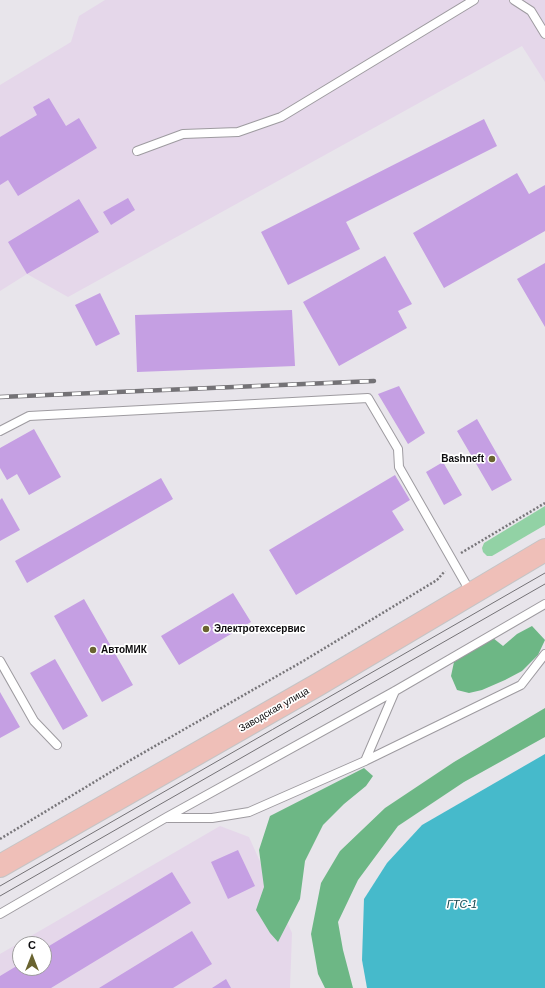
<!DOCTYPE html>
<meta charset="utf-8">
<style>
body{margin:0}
#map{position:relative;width:545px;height:988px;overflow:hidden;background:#e8e5eb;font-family:Arial,sans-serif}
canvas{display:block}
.north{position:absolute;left:12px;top:936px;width:40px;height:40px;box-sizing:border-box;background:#fff;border:1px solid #9e9d9e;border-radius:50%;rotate:0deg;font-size:11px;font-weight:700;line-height:16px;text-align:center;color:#0c0b0d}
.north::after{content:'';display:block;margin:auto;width:14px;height:18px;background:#6a6430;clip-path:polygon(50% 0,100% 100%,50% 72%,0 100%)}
</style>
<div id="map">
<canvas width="545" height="988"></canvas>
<div class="north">С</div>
</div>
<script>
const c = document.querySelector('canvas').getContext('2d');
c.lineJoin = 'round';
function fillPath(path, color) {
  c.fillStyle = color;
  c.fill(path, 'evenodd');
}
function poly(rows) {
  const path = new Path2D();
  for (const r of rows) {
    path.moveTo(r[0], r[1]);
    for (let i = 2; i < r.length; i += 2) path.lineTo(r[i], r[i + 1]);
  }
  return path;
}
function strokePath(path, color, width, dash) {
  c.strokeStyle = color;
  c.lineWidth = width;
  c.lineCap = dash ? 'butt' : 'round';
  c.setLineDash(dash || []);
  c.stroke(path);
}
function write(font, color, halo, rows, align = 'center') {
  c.font = font + ' Arial,sans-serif';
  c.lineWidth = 3.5;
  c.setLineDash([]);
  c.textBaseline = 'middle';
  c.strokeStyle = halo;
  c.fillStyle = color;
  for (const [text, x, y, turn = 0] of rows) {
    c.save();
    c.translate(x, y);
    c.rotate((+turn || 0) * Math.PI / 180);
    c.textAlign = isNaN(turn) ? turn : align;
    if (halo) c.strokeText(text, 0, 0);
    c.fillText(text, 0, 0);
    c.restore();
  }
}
fillPath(poly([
 [105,0,545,0,545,82,522,46,68,297,27,274,0,291,0,85,71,42,79,16],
 [220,826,249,837,292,933,290,988,0,988,0,954],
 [20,944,44,944,44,968,20,968]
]), '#e5d7ea');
fillPath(poly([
 [545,506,545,525,492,556,487,556,483,552,482,548,484,543]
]), '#92d2a5');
fillPath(poly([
 [532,626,545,640,538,655,522,671,505,680,482,690,469,693,457,690,451,676,454,662,475,649,493,638,503,646,517,634],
 [545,708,545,737,464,782,398,826,358,880,338,922,343,950,353,988,325,988,318,974,311,934,321,883,340,851,385,808,454,762],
 [364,768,373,776,366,786,344,804,323,825,305,861,300,899,278,942,270,933,256,910,264,887,259,850,270,816]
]), '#6db785');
fillPath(poly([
 [545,754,545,988,367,988,362,960,364,899,387,863,422,825]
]), '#46bacb');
fillPath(poly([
 [49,98,66,126,79,118,97,148,18,196,8,180,0,185,0,137,37,115,33,107],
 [484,119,497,146,346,222,360,249,288,285,261,232],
 [517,173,529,194,545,185,545,231,444,288,413,233],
 [128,198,135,210,111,225,103,212],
 [79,199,99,232,27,274,8,242],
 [385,256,412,304,398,311,407,328,339,366,303,302],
 [545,263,545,327,517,279],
 [100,293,120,334,96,346,75,305],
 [292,310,295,366,137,372,135,315],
 [399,386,425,433,408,444,378,394],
 [477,419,512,480,492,491,457,431],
 [34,429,61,477,29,495,17,474,7,480,0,468,0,448],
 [443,462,462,495,444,505,426,472],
 [395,475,410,500,392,511,404,530,296,595,269,550],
 [161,478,173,499,27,583,15,561],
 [2,498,20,530,0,541,0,500],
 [233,593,251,622,179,665,161,636],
 [84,599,133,685,102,702,54,616],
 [55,659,88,716,63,730,30,673],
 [0,692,20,727,0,738],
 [238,850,255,886,228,899,211,862],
 [172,872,191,903,51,988,0,988,0,976,20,964,20,968,44,968,44,949],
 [192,931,212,964,173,988,99,988],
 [226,979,231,988,212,988]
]), '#c59fe3');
const lane = poly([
 [514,0,531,11,545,34],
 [137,151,183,134,238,132,281,117,474,0],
 [0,431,29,416,368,398,398,449,399,467,471,593],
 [0,661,34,721,57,745],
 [365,761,395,691],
 [168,818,212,818,249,812,365,761,521,685,545,654],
 [0,914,167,817,395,691,545,604]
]);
const primary = poly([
 [0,866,319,684,545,550]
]);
strokePath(lane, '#9e9ba0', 10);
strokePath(primary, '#c5c4c5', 24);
strokePath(poly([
 [461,553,545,503],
 [0,839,129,761,305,660,437,580,445,571]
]), '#78767a', 2.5, [2, 2]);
strokePath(lane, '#fff', 8);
strokePath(primary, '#efbfb8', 22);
strokePath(poly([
 [0,886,545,573],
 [0,896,545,584]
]), '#747276', 1);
const rail = poly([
 [0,397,374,381]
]);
strokePath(rail, '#747276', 4.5);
strokePath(rail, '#fff', 3, [9]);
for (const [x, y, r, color] of [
 [492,459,4,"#6a6430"],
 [206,629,4,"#6a6430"],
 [93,650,4,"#6a6430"]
]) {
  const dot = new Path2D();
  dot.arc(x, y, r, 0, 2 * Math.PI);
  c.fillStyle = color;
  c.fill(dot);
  strokePath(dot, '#fff', 1.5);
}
write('bold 10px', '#0c0b0d', '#fff', [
 ["Bashneft",484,459,"right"],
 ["Электротехсервис",214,629],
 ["АвтоМИК",101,650]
], 'left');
write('10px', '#0c0b0d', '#fff', [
 ["Заводская улица",274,710,-30]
]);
write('italic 11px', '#10434b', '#fff', [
 ["ГТС-1",462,905]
]);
</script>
